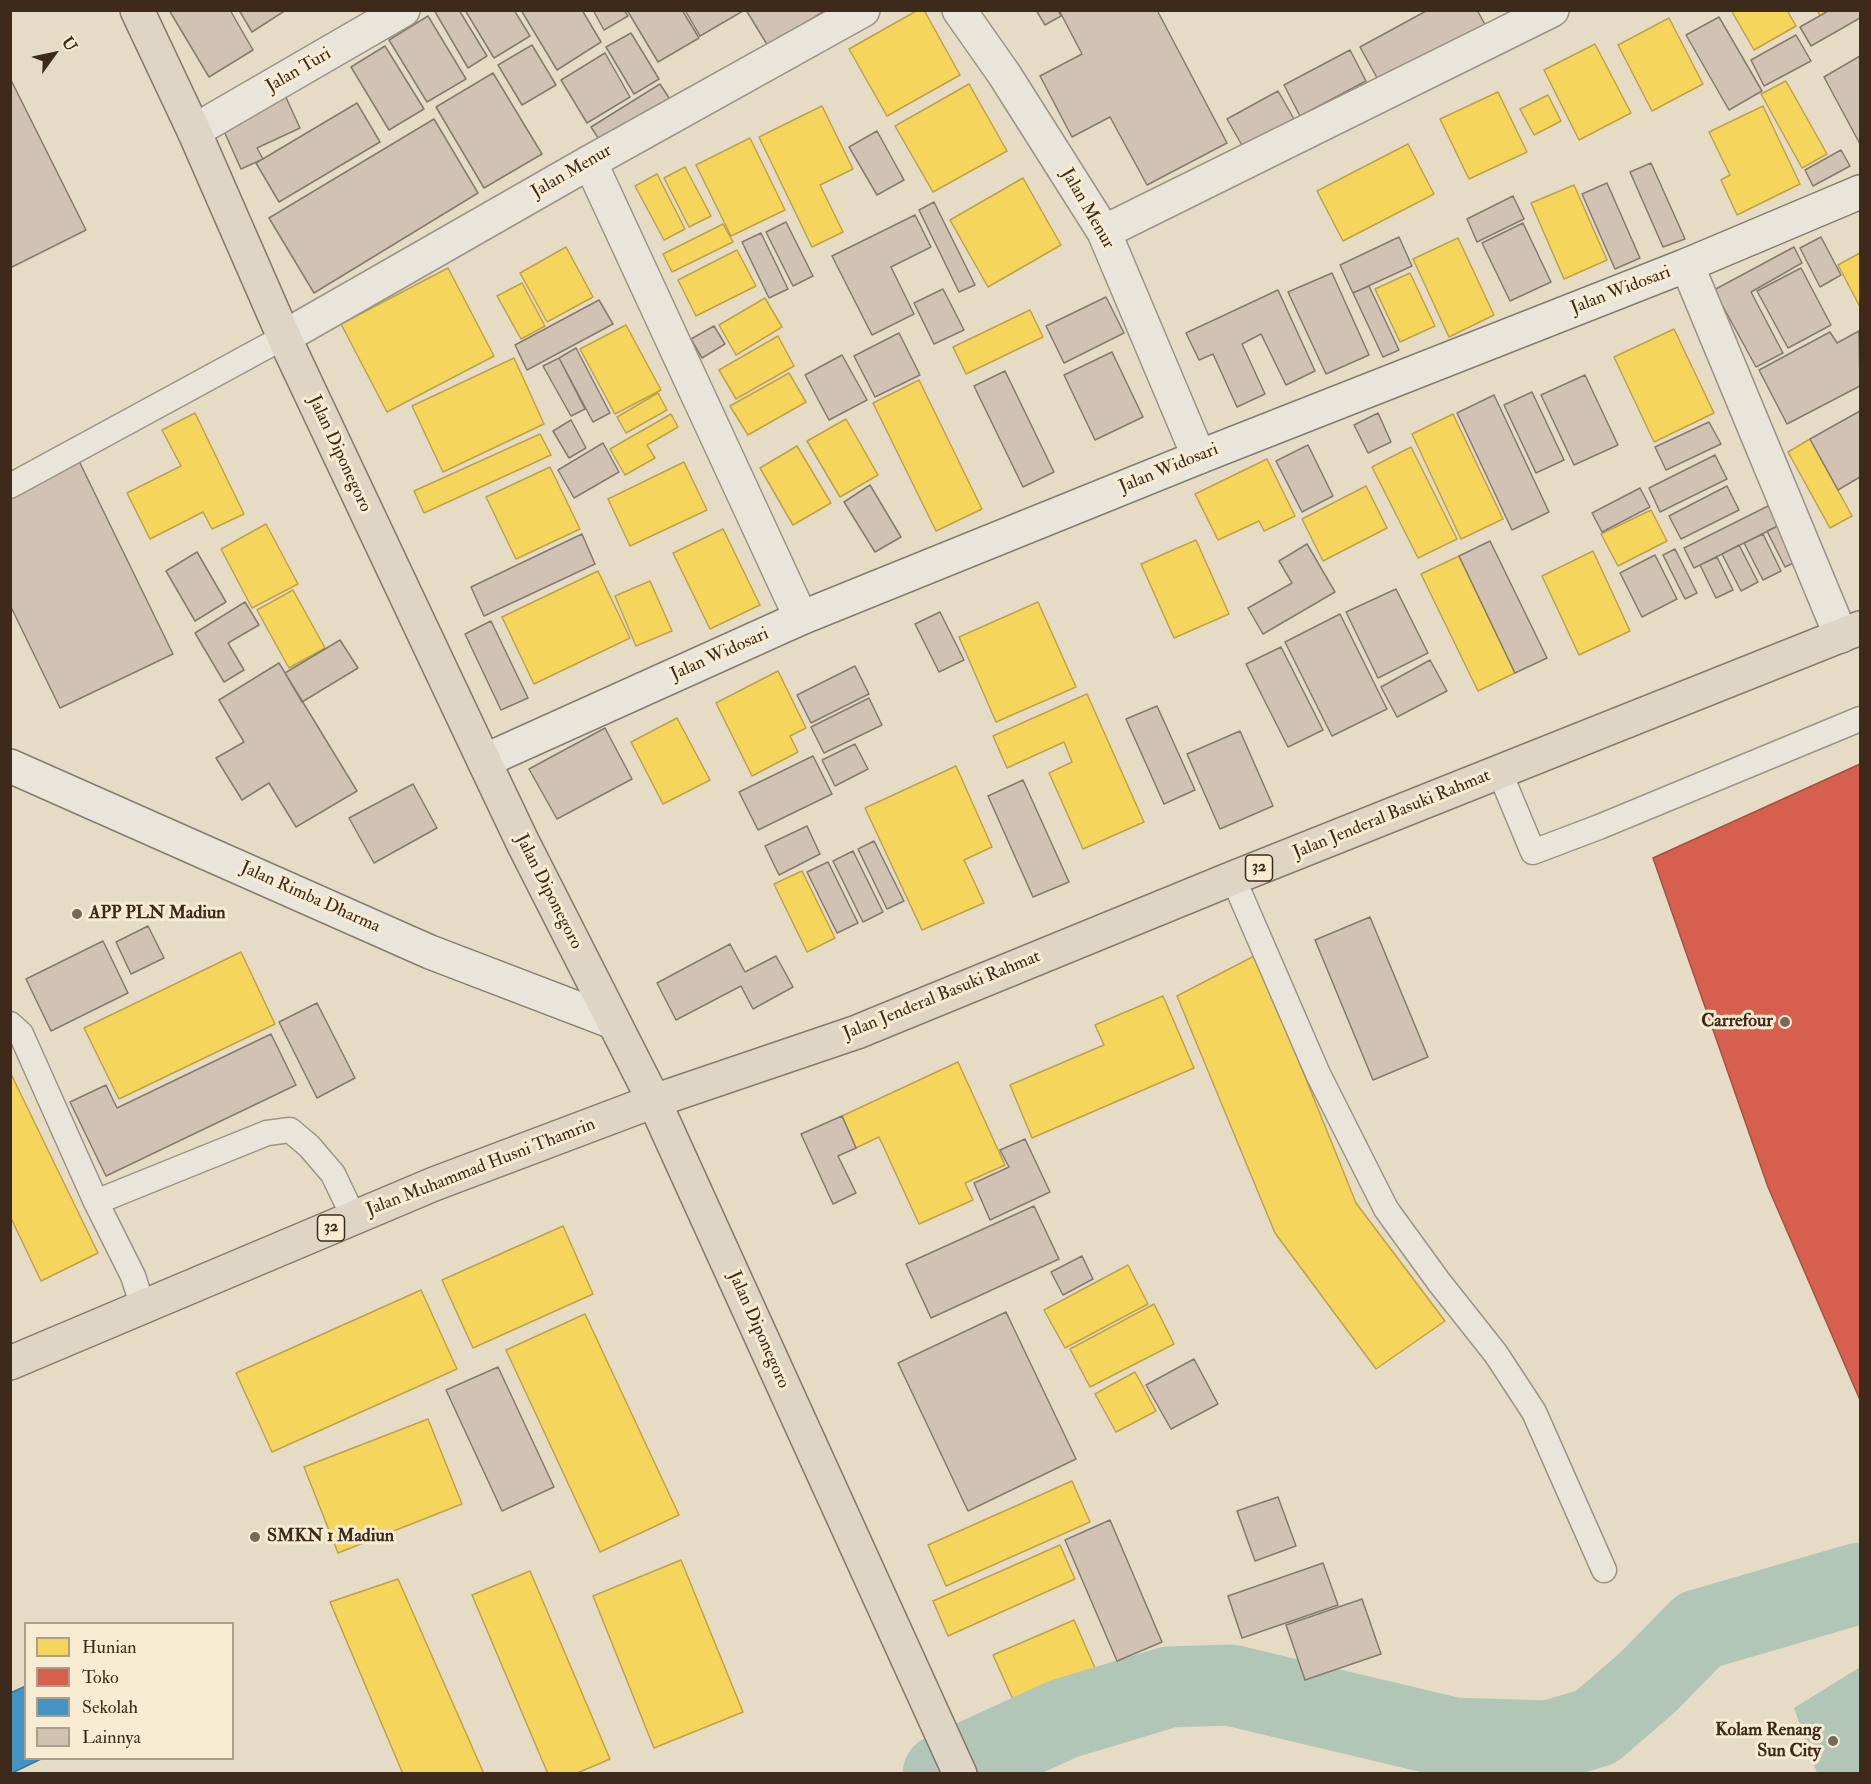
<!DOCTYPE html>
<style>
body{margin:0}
#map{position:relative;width:1871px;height:1784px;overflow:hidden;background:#e6dcc6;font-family:"IM FELL Double Pica",serif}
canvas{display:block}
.frame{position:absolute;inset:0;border:12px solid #3d2a1b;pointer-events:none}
.legend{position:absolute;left:24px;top:1622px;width:210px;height:138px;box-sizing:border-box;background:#f7ecd2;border:2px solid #ad9e89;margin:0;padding:8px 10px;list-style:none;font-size:18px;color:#3d2a1b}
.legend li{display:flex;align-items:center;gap:12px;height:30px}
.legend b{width:30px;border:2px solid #ad9e89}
.north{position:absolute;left:24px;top:24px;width:60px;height:60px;-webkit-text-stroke:4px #f7ecd2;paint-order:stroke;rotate:57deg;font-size:16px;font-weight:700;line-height:24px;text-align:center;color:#3d2a1b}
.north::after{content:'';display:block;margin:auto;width:21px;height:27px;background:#3d2a1b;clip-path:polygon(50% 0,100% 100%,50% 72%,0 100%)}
</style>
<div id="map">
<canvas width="1871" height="1784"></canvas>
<div class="frame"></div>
<ul class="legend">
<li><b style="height:16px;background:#f6d55c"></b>Hunian</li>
<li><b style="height:16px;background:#d6604d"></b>Toko</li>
<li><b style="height:16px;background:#4393c3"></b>Sekolah</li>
<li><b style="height:16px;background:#d2c2b4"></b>Lainnya</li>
</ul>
<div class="north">U</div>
</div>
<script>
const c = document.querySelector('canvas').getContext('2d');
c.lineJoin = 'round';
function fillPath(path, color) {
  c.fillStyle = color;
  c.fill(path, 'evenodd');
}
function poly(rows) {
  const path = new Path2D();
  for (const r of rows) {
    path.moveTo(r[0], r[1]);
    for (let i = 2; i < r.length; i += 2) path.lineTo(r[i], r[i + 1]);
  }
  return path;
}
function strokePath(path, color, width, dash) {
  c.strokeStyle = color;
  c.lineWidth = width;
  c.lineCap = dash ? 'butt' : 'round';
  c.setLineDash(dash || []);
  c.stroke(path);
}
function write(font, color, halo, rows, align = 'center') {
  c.font = font + ' "IM FELL Double Pica",serif';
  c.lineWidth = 6;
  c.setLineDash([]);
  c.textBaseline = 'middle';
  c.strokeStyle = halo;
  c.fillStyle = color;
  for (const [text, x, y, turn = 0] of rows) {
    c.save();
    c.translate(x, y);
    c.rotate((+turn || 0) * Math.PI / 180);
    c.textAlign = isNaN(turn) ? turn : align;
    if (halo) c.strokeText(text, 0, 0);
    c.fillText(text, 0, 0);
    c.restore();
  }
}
fillPath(poly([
 [1860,1667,1860,1773,1817,1773,1794,1708]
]), '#b2c6b7');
const homes = poly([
 [918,10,924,10,960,75,887,116,849,49,918,10],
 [1731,10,1787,10,1796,26,1754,50,1731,10],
 [1817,10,1830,10,1820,16,1817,10],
 [1669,18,1703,84,1652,111,1618,45,1669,18],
 [1595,44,1631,113,1579,140,1544,70,1595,44],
 [1786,81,1827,154,1802,168,1761,94,1786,81],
 [969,84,1007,151,933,192,895,126,969,84],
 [1498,92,1527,152,1469,179,1440,119,1498,92],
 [1548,95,1561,121,1534,135,1520,109,1548,95],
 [822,106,853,169,820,185,843,232,812,247,759,137,822,106],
 [1763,106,1800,184,1737,215,1721,180,1730,175,1709,132,1763,106],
 [750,138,785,210,731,236,696,165,750,138],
 [1408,144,1434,194,1343,241,1317,191,1408,144],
 [685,167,711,216,689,227,664,178,685,167],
 [657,174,685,229,664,240,635,186,657,174],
 [1023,178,1061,245,988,287,950,220,1023,178],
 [1574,185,1607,260,1564,279,1531,203,1574,185],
 [723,224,733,242,672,272,663,254,723,224],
 [1458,238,1494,315,1449,337,1413,259,1458,238],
 [566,247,593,297,547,322,520,273,566,247],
 [737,250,756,286,696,316,678,280,737,250],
 [1860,253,1860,307,1838,265,1860,253],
 [448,268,494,356,387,412,341,324,448,268],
 [1410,273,1435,326,1400,342,1375,289,1410,273],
 [522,283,545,326,521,339,497,296,522,283],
 [765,298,782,327,736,355,719,325,765,298],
 [1030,310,1043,337,966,374,953,347,1030,310],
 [626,325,661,390,615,414,580,349,626,325],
 [1674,329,1714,413,1654,442,1614,357,1674,329],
 [778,336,794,366,736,399,719,370,778,336],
 [514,358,544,424,443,472,412,406,514,358],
 [789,373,806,402,748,435,730,406,789,373],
 [919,380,982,509,936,531,873,403,919,380],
 [658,393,667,410,626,433,617,417,658,393],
 [195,413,244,514,212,529,203,512,150,539,127,493,181,466,162,430,195,413],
 [671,414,678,427,647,445,655,458,625,475,610,449,671,414],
 [1453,414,1503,519,1461,539,1412,434,1453,414],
 [846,419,878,475,840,497,807,441,846,419],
 [540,434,551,455,424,513,414,491,540,434],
 [1810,439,1852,516,1830,528,1788,452,1810,439],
 [797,446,831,503,793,525,760,468,797,446],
 [1411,447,1457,539,1418,558,1372,467,1411,447],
 [1267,459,1295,516,1264,531,1259,521,1218,540,1195,494,1267,459],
 [684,462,707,510,630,546,608,499,684,462],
 [550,467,580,529,516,559,486,497,550,467],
 [1366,486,1387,528,1323,561,1302,519,1366,486],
 [1651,510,1667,541,1618,566,1601,534,1651,510],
 [266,524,298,584,252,608,221,549,266,524],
 [723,529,760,605,710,629,673,553,723,529],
 [1196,540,1229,614,1174,638,1141,564,1196,540],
 [1593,551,1630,631,1579,655,1542,576,1593,551],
 [1459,556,1515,673,1478,691,1421,574,1459,556],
 [598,571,630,638,534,684,502,617,598,571],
 [650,581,672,631,636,646,615,596,650,581],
 [293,590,325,648,289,668,257,610,293,590],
 [1038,602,1076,687,996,722,959,637,1038,602],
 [778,671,806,728,790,736,798,752,752,776,716,703,778,671],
 [1087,694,1144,822,1083,849,1049,773,1072,762,1064,742,1007,768,993,736,1087,694],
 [677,718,710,780,663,804,631,742,677,718],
 [956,766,992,847,964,860,984,903,922,930,865,808,956,766],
 [802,871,835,938,807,952,774,884,802,871],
 [241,952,275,1024,119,1099,84,1028,241,952],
 [1256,955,1356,1203,1445,1321,1376,1369,1275,1233,1177,996,1256,955],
 [1163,996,1194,1068,1032,1138,1010,1085,1104,1045,1095,1025,1163,996],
 [958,1062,1005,1165,965,1183,973,1200,919,1224,879,1137,856,1148,842,1116,958,1062],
 [10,1072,98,1253,41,1281,10,1216,10,1072],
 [563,1226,593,1294,473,1348,442,1280,563,1226],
 [1128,1265,1148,1304,1065,1348,1044,1310,1128,1265],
 [421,1290,457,1369,272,1452,236,1373,421,1290],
 [1154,1304,1174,1344,1090,1387,1070,1349,1154,1304],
 [585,1314,679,1515,600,1552,506,1350,585,1314],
 [1135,1372,1156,1411,1116,1432,1095,1394,1135,1372],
 [428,1419,462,1504,338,1553,304,1467,428,1419],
 [1072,1481,1090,1522,946,1586,928,1545,1072,1481],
 [1060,1545,1075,1579,948,1636,933,1601,1060,1545],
 [681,1560,743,1712,654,1748,593,1596,681,1560],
 [530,1571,610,1759,575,1774,548,1774,472,1595,530,1571],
 [398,1579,484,1774,403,1774,330,1602,398,1579],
 [1074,1620,1095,1668,1015,1704,993,1655,1074,1620]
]);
fillPath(homes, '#f6d55c');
strokePath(homes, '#bea248', 1.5);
const shops = poly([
 [1860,764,1860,1400,1768,1187,1653,858,1860,764]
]);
fillPath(shops, '#d6604d');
strokePath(shops, '#a8503e', 1.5);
const schools = poly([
 [26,1686,26,1758,43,1758,10,1774,10,1693,26,1686]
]);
fillPath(schools, '#4393c3');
strokePath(schools, '#417491', 1.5);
strokePath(poly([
 [943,1774,1063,1719,1169,1687,1230,1685,1453,1738,1549,1741,1596,1727,1648,1682,1699,1630,1860,1583]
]), '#b2c6b7', 81);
const building = poly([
 [169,10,230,10,253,50,209,77,169,10],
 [239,10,286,10,252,32,239,10],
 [434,10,459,10,487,56,468,68,434,10],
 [465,10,514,10,530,36,494,58,465,10],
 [521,10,582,10,601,42,557,70,521,10],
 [593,10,624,10,628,16,604,30,593,10],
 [627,10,682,10,699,38,658,62,627,10],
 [685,10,742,10,743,11,700,36,685,10],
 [746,10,826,10,768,46,746,10],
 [1036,10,1058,10,1061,16,1045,25,1036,10],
 [1059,10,1157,10,1227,143,1147,185,1110,117,1072,137,1040,76,1082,54,1059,10],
 [1428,10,1477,10,1487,28,1381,85,1360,47,1428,10],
 [1830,10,1860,10,1860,18,1811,46,1800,27,1830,10],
 [428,16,466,79,427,102,389,40,428,16],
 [1719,17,1762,91,1729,110,1686,35,1719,17],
 [631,33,659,79,634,94,606,47,631,33],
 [1796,35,1811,61,1764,86,1751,60,1796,35],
 [532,45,556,85,522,105,498,65,532,45],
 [385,46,424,109,389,130,351,67,385,46],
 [1350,50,1366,81,1300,116,1284,85,1350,50],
 [605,53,630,97,587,123,561,80,605,53],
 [1860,56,1860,144,1824,77,1860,56],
 [493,73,542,154,484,188,436,107,493,73],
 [10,78,86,230,10,268,10,78],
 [660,84,673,104,604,147,591,127,660,84],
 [283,91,300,128,257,148,263,159,241,169,219,120,283,91],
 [1278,91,1298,126,1247,154,1227,119,1278,91],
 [357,103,380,142,279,202,256,163,357,103],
 [434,119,478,193,314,293,269,218,434,119],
 [877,131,904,180,877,195,849,147,877,131],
 [1841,150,1850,166,1813,186,1805,170,1841,150],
 [1651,163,1685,239,1663,247,1630,172,1651,163],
 [1607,183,1640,258,1615,269,1582,194,1607,183],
 [1513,196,1524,219,1477,242,1467,219,1513,196],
 [934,202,975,285,959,292,919,210,934,202],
 [915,215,931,247,891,267,914,314,872,335,832,256,915,215],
 [786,222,813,276,793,286,766,232,786,222],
 [1523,223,1551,282,1510,301,1482,243,1523,223],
 [761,233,788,289,769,298,742,242,761,233],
 [1399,237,1412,266,1353,293,1340,265,1399,237],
 [1821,237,1841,275,1820,287,1800,248,1821,237],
 [1794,247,1802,263,1751,292,1783,353,1756,367,1714,290,1794,247],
 [1801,268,1831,325,1788,348,1757,291,1801,268],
 [1332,273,1369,355,1326,374,1288,292,1332,273],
 [1369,286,1399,350,1383,357,1353,293,1369,286],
 [943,289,964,330,934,344,914,303,943,289],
 [1278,290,1315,371,1286,385,1261,334,1242,344,1265,394,1237,407,1213,354,1199,360,1186,333,1278,290],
 [1106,297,1124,333,1064,363,1046,326,1106,297],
 [599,300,613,324,527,370,515,345,599,300],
 [714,326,725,344,702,358,691,339,714,326],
 [1859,331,1860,386,1787,424,1759,370,1830,332,1837,343,1859,331],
 [899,333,920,375,875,397,854,356,899,333],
 [576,348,610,413,593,422,559,358,576,348],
 [1112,352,1143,417,1095,440,1064,375,1112,352],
 [842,355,867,400,829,420,805,375,842,355],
 [559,358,585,409,571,416,543,366,559,358],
 [1005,371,1054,472,1023,487,974,386,1005,371],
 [1585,375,1618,445,1574,465,1541,395,1585,375],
 [1532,392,1564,460,1536,473,1504,405,1532,392],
 [1494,395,1549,512,1512,530,1457,413,1494,395],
 [1860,411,1860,477,1838,490,1810,439,1860,411],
 [1378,413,1391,442,1368,453,1354,425,1378,413],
 [571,420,586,448,569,458,553,431,571,420],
 [1709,422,1721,444,1666,470,1655,447,1709,422],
 [603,443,619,472,574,498,558,470,603,443],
 [1308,445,1333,496,1302,512,1276,461,1308,445],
 [1715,455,1727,479,1660,512,1649,488,1715,455],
 [79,461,173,654,60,708,10,605,10,494,79,461],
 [870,485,901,537,875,552,844,502,870,485],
 [1727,486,1739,510,1681,539,1669,516,1727,486],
 [1640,488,1650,507,1602,532,1592,513,1640,488],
 [1772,504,1782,524,1694,568,1684,548,1772,504],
 [1782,524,1800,560,1785,567,1767,531,1782,524],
 [582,534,595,564,484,616,471,587,582,534],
 [1763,534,1781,571,1763,580,1744,543,1763,534],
 [1490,541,1547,658,1515,673,1459,556,1490,541],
 [1307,544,1335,592,1263,634,1248,608,1292,583,1279,561,1307,544],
 [1739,545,1758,582,1741,591,1722,554,1739,545],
 [1675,549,1697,593,1685,599,1663,555,1675,549],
 [197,552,226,602,195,621,166,571,197,552],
 [1655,555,1677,599,1642,617,1620,573,1655,555],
 [1717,557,1733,590,1716,598,1700,565,1717,557],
 [1396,589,1428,653,1378,678,1346,612,1396,589],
 [245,602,259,625,228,643,244,670,224,682,195,633,245,602],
 [940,612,964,660,939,672,915,624,940,612],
 [1340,614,1387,709,1332,736,1285,642,1340,614],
 [491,621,528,698,501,710,465,634,491,621],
 [340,640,358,668,302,702,285,673,340,640],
 [1281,647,1323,730,1288,747,1246,664,1281,647],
 [1430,660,1447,691,1397,717,1381,687,1430,660],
 [279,663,357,791,296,827,269,783,242,800,216,758,244,742,219,700,279,663],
 [855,666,869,694,811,723,797,695,855,666],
 [869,698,882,725,824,753,811,727,869,698],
 [1157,706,1195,790,1164,804,1126,719,1157,706],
 [605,728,632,779,557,819,529,769,605,728],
 [1240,731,1273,806,1220,829,1187,754,1240,731],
 [855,744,868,769,835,786,822,760,855,744],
 [813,756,832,794,758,830,739,792,813,756],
 [1023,780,1069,882,1033,897,988,796,1023,780],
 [413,784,437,828,374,863,349,818,413,784],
 [807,826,820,854,779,875,765,846,807,826],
 [874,841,904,901,887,909,858,849,874,841],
 [853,851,883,912,863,922,833,861,853,851],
 [828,862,858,923,837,933,807,872,828,862],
 [1370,917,1428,1057,1373,1080,1315,940,1370,917],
 [148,926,164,958,131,974,116,942,148,926],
 [103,941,128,993,51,1031,26,979,103,941],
 [730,944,745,972,776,956,793,987,753,1009,741,986,676,1020,657,983,730,944],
 [317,1003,355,1078,317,1098,279,1022,317,1003],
 [271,1034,296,1085,106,1176,70,1102,106,1085,117,1108,271,1034],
 [842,1116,856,1148,838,1156,856,1193,833,1204,801,1134,842,1116],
 [1025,1139,1050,1192,990,1220,974,1183,1009,1167,1000,1150,1025,1139],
 [1034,1206,1059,1259,931,1318,906,1264,1034,1206],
 [1082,1256,1093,1279,1063,1295,1051,1272,1082,1256],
 [1006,1312,1076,1459,968,1511,898,1363,1006,1312],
 [1194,1359,1218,1404,1171,1429,1146,1385,1194,1359],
 [498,1367,554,1487,502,1511,446,1390,498,1367],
 [1278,1497,1296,1546,1255,1561,1237,1511,1278,1497],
 [1110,1520,1162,1642,1117,1661,1065,1540,1110,1520],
 [1323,1563,1338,1605,1242,1638,1228,1596,1323,1563],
 [1362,1599,1381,1654,1305,1680,1286,1625,1362,1599]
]);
fillPath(building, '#d2c2b4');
strokePath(building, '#837b6e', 1.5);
const lane = poly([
 [10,486,284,337],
 [1500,773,1533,852,1599,827,1860,719],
 [1233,878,1318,1074,1386,1209,1439,1282,1496,1354,1534,1412,1604,1570],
 [10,1024,21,1034,96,1202,133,1276,143,1307],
 [96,1202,267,1133,290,1130,309,1146,333,1174,354,1218]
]);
const street = poly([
 [959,10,1004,74,1104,232,1199,457],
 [194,131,403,10],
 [590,162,801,618],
 [1104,232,1552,10],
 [1687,265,1841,636],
 [284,337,590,162,863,10]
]);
const secondary = poly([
 [484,761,801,618,1199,457,1687,265,1860,192],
 [10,766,430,952,613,1022]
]);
const primary = poly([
 [137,10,194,131,284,337,484,761,523,843,654,1101,960,1774]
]);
const highway = poly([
 [10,1363,434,1184,654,1101,857,1032,1233,878,1860,628]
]);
strokePath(lane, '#9b9385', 27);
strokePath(street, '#9b9385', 36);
strokePath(secondary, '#837b6e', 36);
strokePath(primary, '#837b6e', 36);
strokePath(highway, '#837b6e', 36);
strokePath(lane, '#eae5da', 24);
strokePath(street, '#eae5da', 33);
strokePath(secondary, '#eae5da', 33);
strokePath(primary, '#ded5c5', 33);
strokePath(highway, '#ded5c5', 33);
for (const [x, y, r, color] of [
 [77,914,6,"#786857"],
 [1785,1022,6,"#786857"],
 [255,1537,6,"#786857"],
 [1833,1741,6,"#786857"]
]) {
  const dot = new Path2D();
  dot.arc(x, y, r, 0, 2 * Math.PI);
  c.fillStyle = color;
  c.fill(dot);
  strokePath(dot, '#f7ecd2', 2);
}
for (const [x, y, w] of [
 [1259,868,27],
 [331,1228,27]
]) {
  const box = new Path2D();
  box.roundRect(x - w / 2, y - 13, w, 26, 4.5);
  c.fillStyle = '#f7ecd2';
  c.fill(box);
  strokePath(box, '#3d2a1b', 1.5);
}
write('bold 16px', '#3d2a1b', null, [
 ["32",1259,868],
 ["32",331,1228]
]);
write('18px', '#3d2a1b', '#f7ecd2', [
 ["Jalan Turi",299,71,-30],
 ["Jalan Menur",572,172,-30],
 ["Jalan Menur",1087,209,60],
 ["Jalan Widosari",1621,291,-21],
 ["Jalan Diponegoro",339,454,65],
 ["Jalan Widosari",1169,469,-22],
 ["Jalan Widosari",720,655,-24],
 ["Jalan Jenderal Basuki Rahmat",1392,815,-22],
 ["Jalan Diponegoro",548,892,63],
 ["Jalan Rimba Dharma",310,898,24],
 ["Jalan Jenderal Basuki Rahmat",942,996,-22],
 ["Jalan Muhammad Husni Thamrin",481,1168,-21],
 ["Jalan Diponegoro",758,1330,66]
]);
write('bold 18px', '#3d2a1b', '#f7ecd2', [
 ["APP PLN Madiun",89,914],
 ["Carrefour",1773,1022,"right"],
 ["SMKN 1 Madiun",267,1537],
 ["Kolam Renang",1821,1731,"right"],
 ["Sun City",1821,1752,"right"]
], 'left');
</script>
